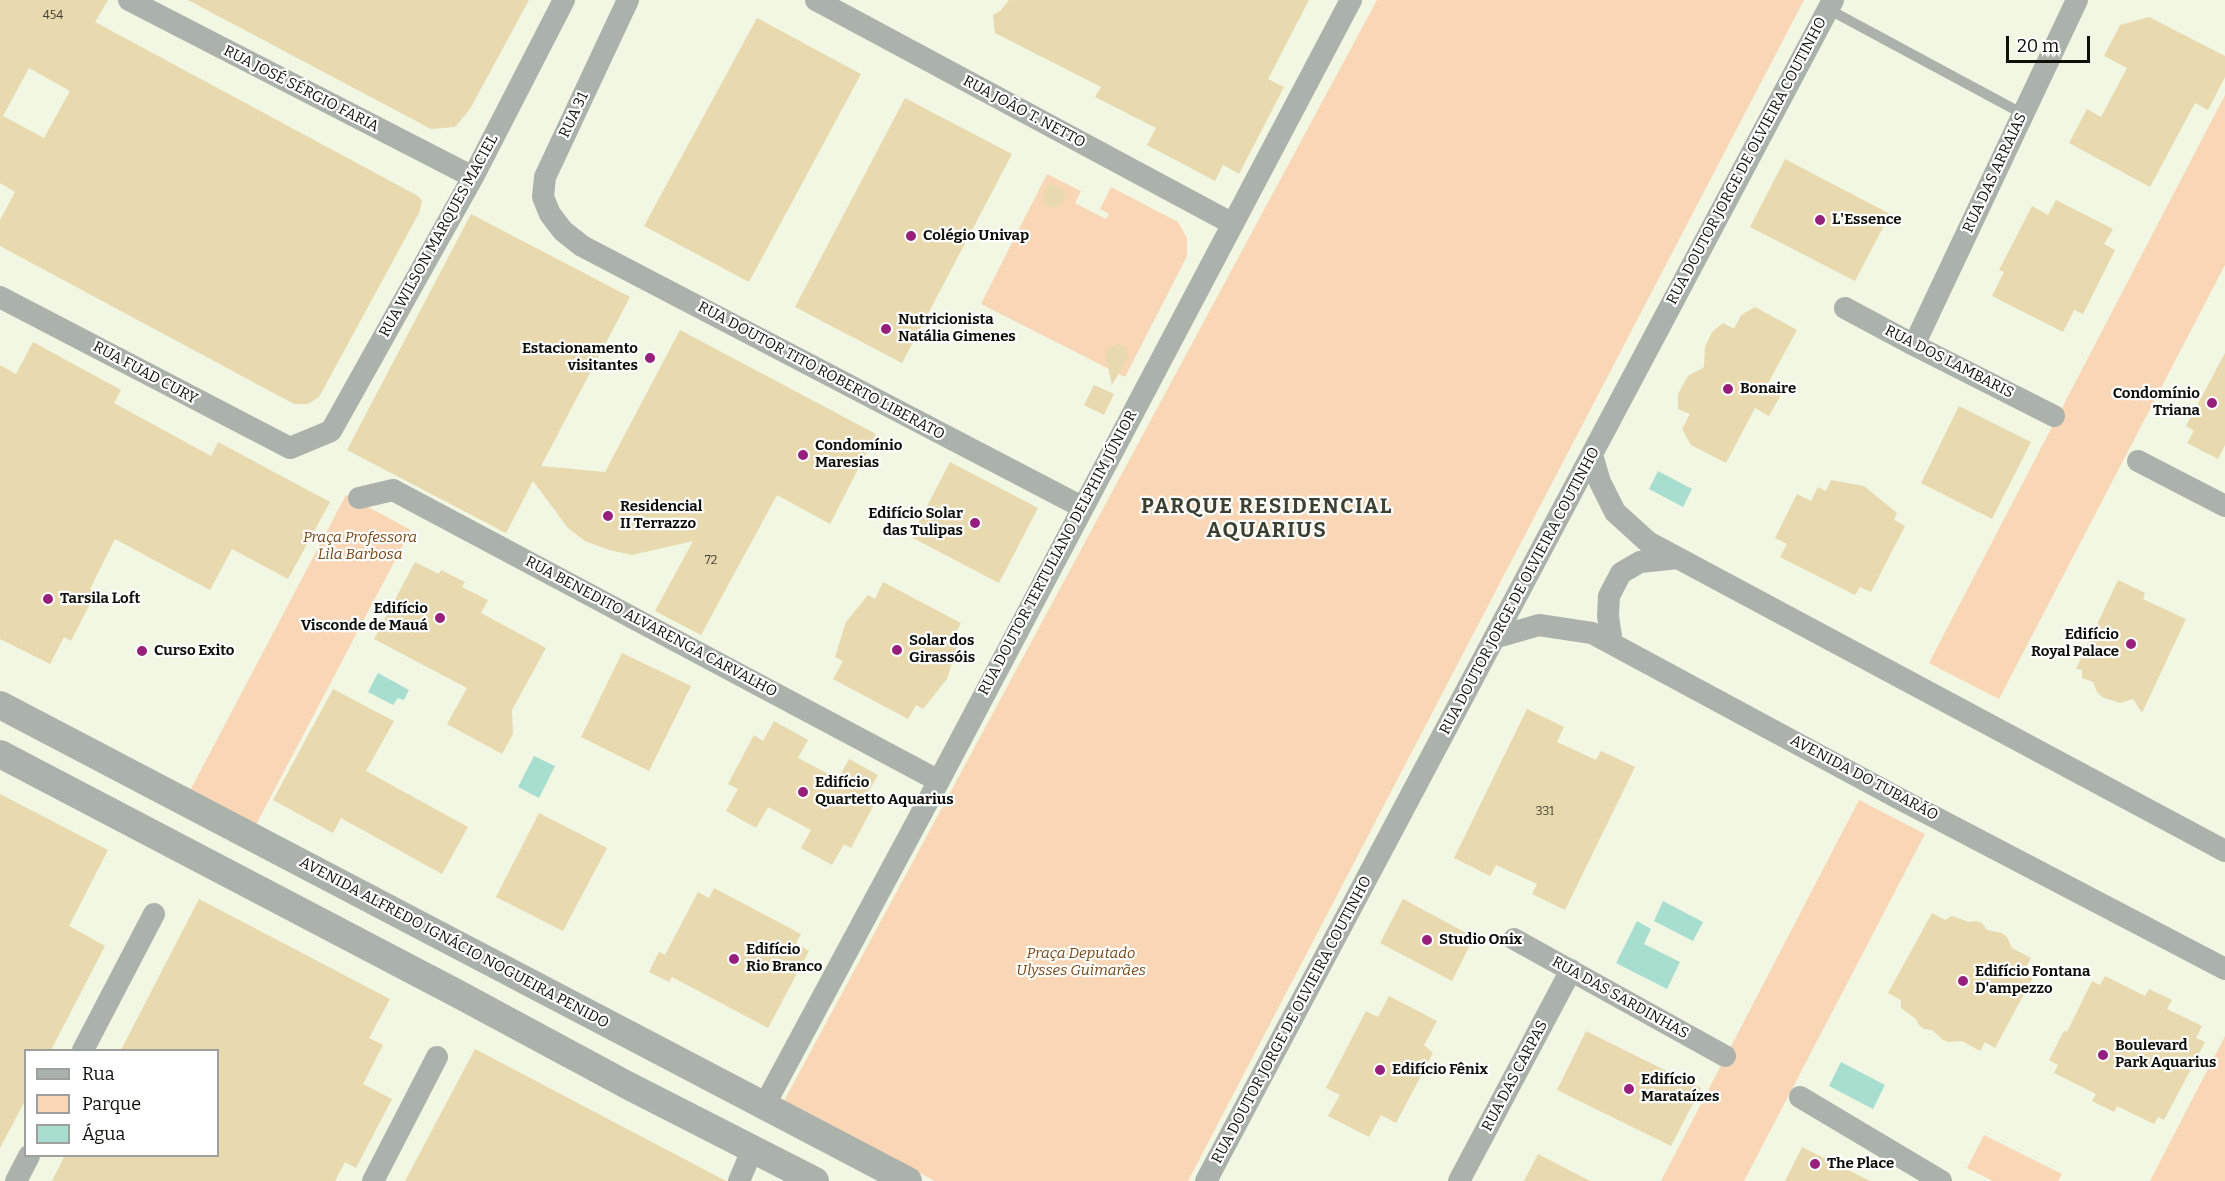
<!DOCTYPE html>
<meta charset="utf-8">
<style>
body{margin:0}
#map{position:relative;width:2225px;height:1181px;overflow:hidden;background:#f1f7e3;font-family:Bitter,serif}
canvas{display:block}
.legend{position:absolute;left:24px;top:1049px;width:195px;height:108px;box-sizing:border-box;background:#fff;border:2px solid #9f9f9d;margin:0;padding:8px 10px;list-style:none;font-size:18px;color:#0e1009}
.legend li{display:flex;align-items:center;gap:12px;height:30px}
.legend b{width:30px;border:2px solid #9f9f9d}
.scale{position:absolute;left:2006px;top:36px;width:84px;height:27px;box-sizing:border-box;border:3px solid #0e1009;border-top:0;padding-left:8px;font-size:18px;line-height:21px;white-space:nowrap;color:#0e1009;-webkit-text-stroke:4px #fff;paint-order:stroke}
</style>
<div id="map">
<canvas width="2225" height="1181"></canvas>
<ul class="legend">
<li><b style="height:8px;background:#abb2ab"></b>Rua</li>
<li><b style="height:16px;background:#f9d6b6"></b>Parque</li>
<li><b style="height:16px;background:#a8decf"></b>Água</li>
</ul>
<div class="scale">20 m</div>
</div>
<script>
const c = document.querySelector('canvas').getContext('2d');
c.lineJoin = 'round';
function fillPath(path, color) {
  c.fillStyle = color;
  c.fill(path, 'evenodd');
}
function poly(rows) {
  const path = new Path2D();
  for (const r of rows) {
    if (r.length === 3) {
      path.moveTo(r[0] + r[2], r[1]);
      path.arc(r[0], r[1], r[2], 0, 2 * Math.PI);
      continue;
    }
    path.moveTo(r[0], r[1]);
    for (let i = 2; i < r.length; i += 2) path.lineTo(r[i], r[i + 1]);
  }
  return path;
}
function strokePath(path, color, width, dash) {
  c.strokeStyle = color;
  c.lineWidth = width;
  c.lineCap = dash ? 'butt' : 'round';
  c.setLineDash(dash || []);
  c.stroke(path);
}
function write(font, color, halo, rows, align = 'center') {
  c.font = font + ' Bitter,serif';
  c.lineWidth = 4.5;
  c.setLineDash([]);
  c.textBaseline = 'middle';
  c.strokeStyle = halo;
  c.fillStyle = color;
  for (const [text, x, y, turn = 0] of rows) {
    c.save();
    c.translate(x, y);
    c.rotate((+turn || 0) * Math.PI / 180);
    c.textAlign = isNaN(turn) ? turn : align;
    if (halo) c.strokeText(text, 0, 0);
    c.fillText(text, 0, 0);
    c.restore();
  }
}
fillPath(poly([
 [1377,0,1804,0,1188,1181,935,1181,784,1101],
 [2225,95,2225,265,1999,699,1929,663],
 [1047,174,1081,191,1075,203,1106,219,1109,214,1100,209,1111,187,1178,222,1187,238,1187,256,1125,377,981,304],
 [346,495,411,530,250,836,184,802],
 [1859,800,1925,834,1744,1181,1661,1181],
 [2225,1036,2225,1181,2150,1181],
 [1984,1135,2062,1174,2058,1181,1993,1181,1967,1168]
]), '#f9d6b6');
fillPath(poly([
 [1658,471,1692,489,1683,507,1649,489],
 [378,673,409,690,404,700,398,698,393,705,368,692],
 [534,756,555,766,539,798,518,787],
 [1663,901,1703,922,1693,941,1654,921],
 [1637,921,1651,929,1644,944,1680,962,1667,989,1616,963],
 [1841,1062,1885,1085,1873,1109,1829,1086]
]), '#a8decf');
fillPath(poly([
 [0,0,108,0,95,22,418,196,422,201,419,213,319,397,308,404,294,404,0,246,0,220,15,192,0,183],
 [29,68,70,91,44,138,3,116],
 [188,0,529,0,470,109,455,127,431,129],
 [1009,0,1309,0,1268,79,1284,87,1239,174,1223,165,1215,181,1147,145,1156,128,1095,97,1101,87,995,33,993,15,1000,11],
 [2149,17,2225,56,2225,77,2208,110,2195,103,2150,187,2069,143,2087,109,2101,117,2127,68,2104,56,2120,25],
 [757,18,861,74,749,282,644,226],
 [905,98,1012,154,902,363,795,307],
 [1785,159,1890,214,1855,281,1750,227],
 [1054,196,11],
 [2056,200,2113,229,2104,244,2115,250,2083,314,2074,310,2063,332,1992,296,2004,272,1999,270,2032,206,2048,215],
 [471,214,630,297,541,466,605,472,680,330,876,434,830,524,777,495,701,635,655,611,693,541,632,555,609,550,585,541,568,528,533,481,506,533,347,450],
 [1755,307,1797,330,1767,385,1782,393,1769,416,1755,408,1726,463,1691,445,1682,429,1690,414,1678,409,1678,394,1688,376,1704,367,1705,347,1712,332,1723,323,1734,329,1741,315],
 [33,342,121,390,114,403,211,456,218,442,330,502,288,579,232,549,210,590,115,539,90,589,96,592,71,641,64,637,50,664,0,639,0,365,16,374],
 [1118,344,1126,349,1128,358,1112,385,1105,354,1109,347],
 [2225,353,2225,445,2218,459,2187,443,2194,431,2186,426],
 [1094,385,1114,394,1104,415,1084,405],
 [1959,406,2031,442,1992,519,1921,483],
 [950,462,1038,508,999,583,911,537],
 [1831,480,1864,486,1897,513,1894,520,1905,526,1871,592,1860,587,1855,595,1780,557,1787,544,1775,538,1797,494,1811,501,1818,487,1826,491],
 [415,562,439,574,441,570,465,582,462,587,488,600,481,613,546,648,512,710,513,734,502,754,447,724,467,688,374,639],
 [2118,580,2145,593,2143,599,2186,619,2142,713,2133,699,2120,703,2102,697,2097,692,2093,682,2082,678,2082,670,2076,669],
 [883,582,961,623,952,640,958,644,947,679,923,709,916,705,908,719,833,679,843,661,835,657,846,622,868,595,875,599],
 [622,653,691,686,649,771,581,737],
 [333,689,394,721,366,771,468,827,442,874,341,818,333,833,273,800],
 [1527,709,1564,727,1557,742,1596,760,1601,751,1635,767,1565,910,1532,894,1537,884,1496,865,1490,876,1454,858],
 [774,721,808,740,798,758,838,779,849,759,878,775,867,794,877,799,851,848,844,844,832,865,801,848,811,830,768,807,756,828,726,811,738,789,728,784,754,735,763,741],
 [0,794,108,850,69,926,105,946,51,1050,26,1050,26,1099,0,1148],
 [539,813,607,848,563,931,496,897],
 [714,888,801,934,796,943,809,951,768,1028,672,977,669,982,649,972,659,952,665,955,698,892,709,898],
 [199,899,390,999,369,1038,383,1045,363,1084,392,1099,356,1168,345,1162,335,1181,52,1181,65,1155,218,1155,218,1050,121,1050],
 [1403,899,1474,937,1452,981,1380,943],
 [1932,913,1945,920,1952,916,1969,922,1976,921,1982,923,1987,930,2002,933,2007,937,2012,948,2031,958,2026,967,2036,972,1995,1048,1985,1042,1980,1051,1962,1041,1949,1042,1943,1040,1932,1030,1924,1029,1919,1025,1916,1019,1901,1008,1901,1000,1888,993],
 [2105,976,2145,996,2149,989,2172,1000,2167,1009,2202,1026,2196,1038,2205,1042,2192,1067,2164,1120,2158,1117,2154,1124,2117,1106,2114,1112,2092,1101,2096,1094,2054,1073,2058,1065,2049,1060,2064,1031,2067,1032,2092,981,2100,985],
 [1389,996,1437,1021,1424,1045,1433,1053,1396,1123,1381,1115,1369,1137,1328,1116,1340,1095,1326,1088,1366,1011,1378,1017],
 [1586,1031,1701,1088,1671,1146,1557,1090],
 [475,1049,593,1111,726,1181,405,1181],
 [1802,1147,1870,1181,1785,1181],
 [1538,1154,1590,1181,1524,1181]
]), '#e8d9ae');
strokePath(poly([
 [1828,9,2023,114]
]), '#abb2ab', 10);
strokePath(poly([
 [129,0,473,177],
 [628,0,545,177,543,197,550,214,563,231,582,246,1082,507],
 [816,0,1233,224],
 [0,297,290,448,331,431,473,177,564,0],
 [1845,308,1914,345,2054,416],
 [1914,345,2077,0],
 [1592,455,1600,482,1615,512,1648,542,2225,851],
 [2138,461,2225,506],
 [359,498,393,490,939,781],
 [1494,638,1539,625,1592,633,1900,799,2225,969],
 [1612,643,1608,616,1609,596,1621,573,1640,562,1678,558],
 [1514,939,1725,1056],
 [83,1050,154,914],
 [1800,1097,1941,1181],
 [764,1106,942,775,1351,0],
 [16,1181,29,1156],
 [373,1181,437,1057],
 [739,1181,753,1148],
 [1206,1181,1833,0],
 [1459,1181,1571,970]
]), '#abb2ab', 22);
strokePath(poly([
 [0,705,908,1181],
 [0,754,460,995,627,1085,815,1181]
]), '#abb2ab', 28);
for (const [x, y, r, color] of [
 [1820,220,6,"#96207c"],
 [911,236,6,"#96207c"],
 [886,329,6,"#96207c"],
 [650,358,6,"#96207c"],
 [1728,389,6,"#96207c"],
 [2212,403,6,"#96207c"],
 [803,455,6,"#96207c"],
 [608,516,6,"#96207c"],
 [975,523,6,"#96207c"],
 [48,599,6,"#96207c"],
 [440,618,6,"#96207c"],
 [2131,644,6,"#96207c"],
 [897,650,6,"#96207c"],
 [142,651,6,"#96207c"],
 [803,792,6,"#96207c"],
 [1427,940,6,"#96207c"],
 [734,959,6,"#96207c"],
 [1963,981,6,"#96207c"],
 [2103,1055,6,"#96207c"],
 [1380,1070,6,"#96207c"],
 [1629,1089,6,"#96207c"],
 [1815,1164,6,"#96207c"]
]) {
  const dot = new Path2D();
  dot.arc(x, y, r, 0, 2 * Math.PI);
  c.fillStyle = color;
  c.fill(dot);
  strokePath(dot, '#fff', 2);
}
write('12px', '#444232', null, [
 ["454",53,16],
 ["72",711,561],
 ["331",1545,812]
]);
write('15px', '#0e1009', '#fff', [
 ["RUA JOSÉ SÉRGIO FARIA",301,89,27],
 ["RUA JOÃO T. NETTO",1024,112,28],
 ["RUA 31",574,115,-65],
 ["RUA DOUTOR JORGE DE OLVIEIRA COUTINHO",1747,161,-62],
 ["RUA DAS ARRAIAS",1995,173,-65],
 ["RUA WILSON MARQUES MACIEL",439,236,-61],
 ["RUA DOS LAMBARIS",1949,362,27],
 ["RUA DOUTOR TITO ROBERTO LIBERATO",821,371,28],
 ["RUA FUAD CURY",145,373,28],
 ["RUA DOUTOR TERTULIANO DELPHIM JÚNIOR",1058,553,-62],
 ["RUA DOUTOR JORGE DE OLVIEIRA COUTINHO",1520,591,-62],
 ["RUA BENEDITO ALVARENGA CARVALHO",651,627,28],
 ["AVENIDA DO TUBARÃO",1864,778,28],
 ["AVENIDA ALFREDO IGNÁCIO NOGUEIRA PENIDO",454,943,28],
 ["RUA DAS SARDINHAS",1620,998,29],
 ["RUA DOUTOR JORGE DE OLVIEIRA COUTINHO",1292,1020,-62],
 ["RUA DAS CARPAS",1515,1076,-62]
]);
write('bold 15px', '#0e1009', '#fff', [
 ["L'Essence",1832,220],
 ["Colégio Univap",923,236],
 ["Nutricionista",898,320],
 ["Natália Gimenes",898,337],
 ["Estacionamento",638,349,"right"],
 ["visitantes",638,366,"right"],
 ["Bonaire",1740,389],
 ["Condomínio",2200,394,"right"],
 ["Triana",2200,411,"right"],
 ["Condomínio",815,446],
 ["Maresias",815,463],
 ["Residencial",620,507],
 ["II Terrazzo",620,524],
 ["Edifício Solar",963,514,"right"],
 ["das Tulipas",963,531,"right"],
 ["Tarsila Loft",60,599],
 ["Edifício",428,609,"right"],
 ["Visconde de Mauá",428,626,"right"],
 ["Edifício",2119,635,"right"],
 ["Royal Palace",2119,652,"right"],
 ["Solar dos",909,641],
 ["Girassóis",909,658],
 ["Curso Exito",154,651],
 ["Edifício",815,783],
 ["Quartetto Aquarius",815,800],
 ["Studio Onix",1439,940],
 ["Edifício",746,950],
 ["Rio Branco",746,967],
 ["Edifício Fontana",1975,972],
 ["D'ampezzo",1975,989],
 ["Boulevard",2115,1046],
 ["Park Aquarius",2115,1063],
 ["Edifício Fênix",1392,1070],
 ["Edifício",1641,1080],
 ["Marataízes",1641,1097],
 ["The Place",1827,1164]
], 'left');
write('italic 15px', '#774916', '#fff', [
 ["Praça Professora",360,538],
 ["Lila Barbosa",360,555],
 ["Praça Deputado",1081,954],
 ["Ulysses Guimarães",1081,971]
]);
c.letterSpacing = '1.5px';
write('bold 21px', '#3c4030', '#fff', [
 ["PARQUE RESIDENCIAL",1267,507],
 ["AQUARIUS",1267,531]
]);
c.letterSpacing = '0px';
</script>
